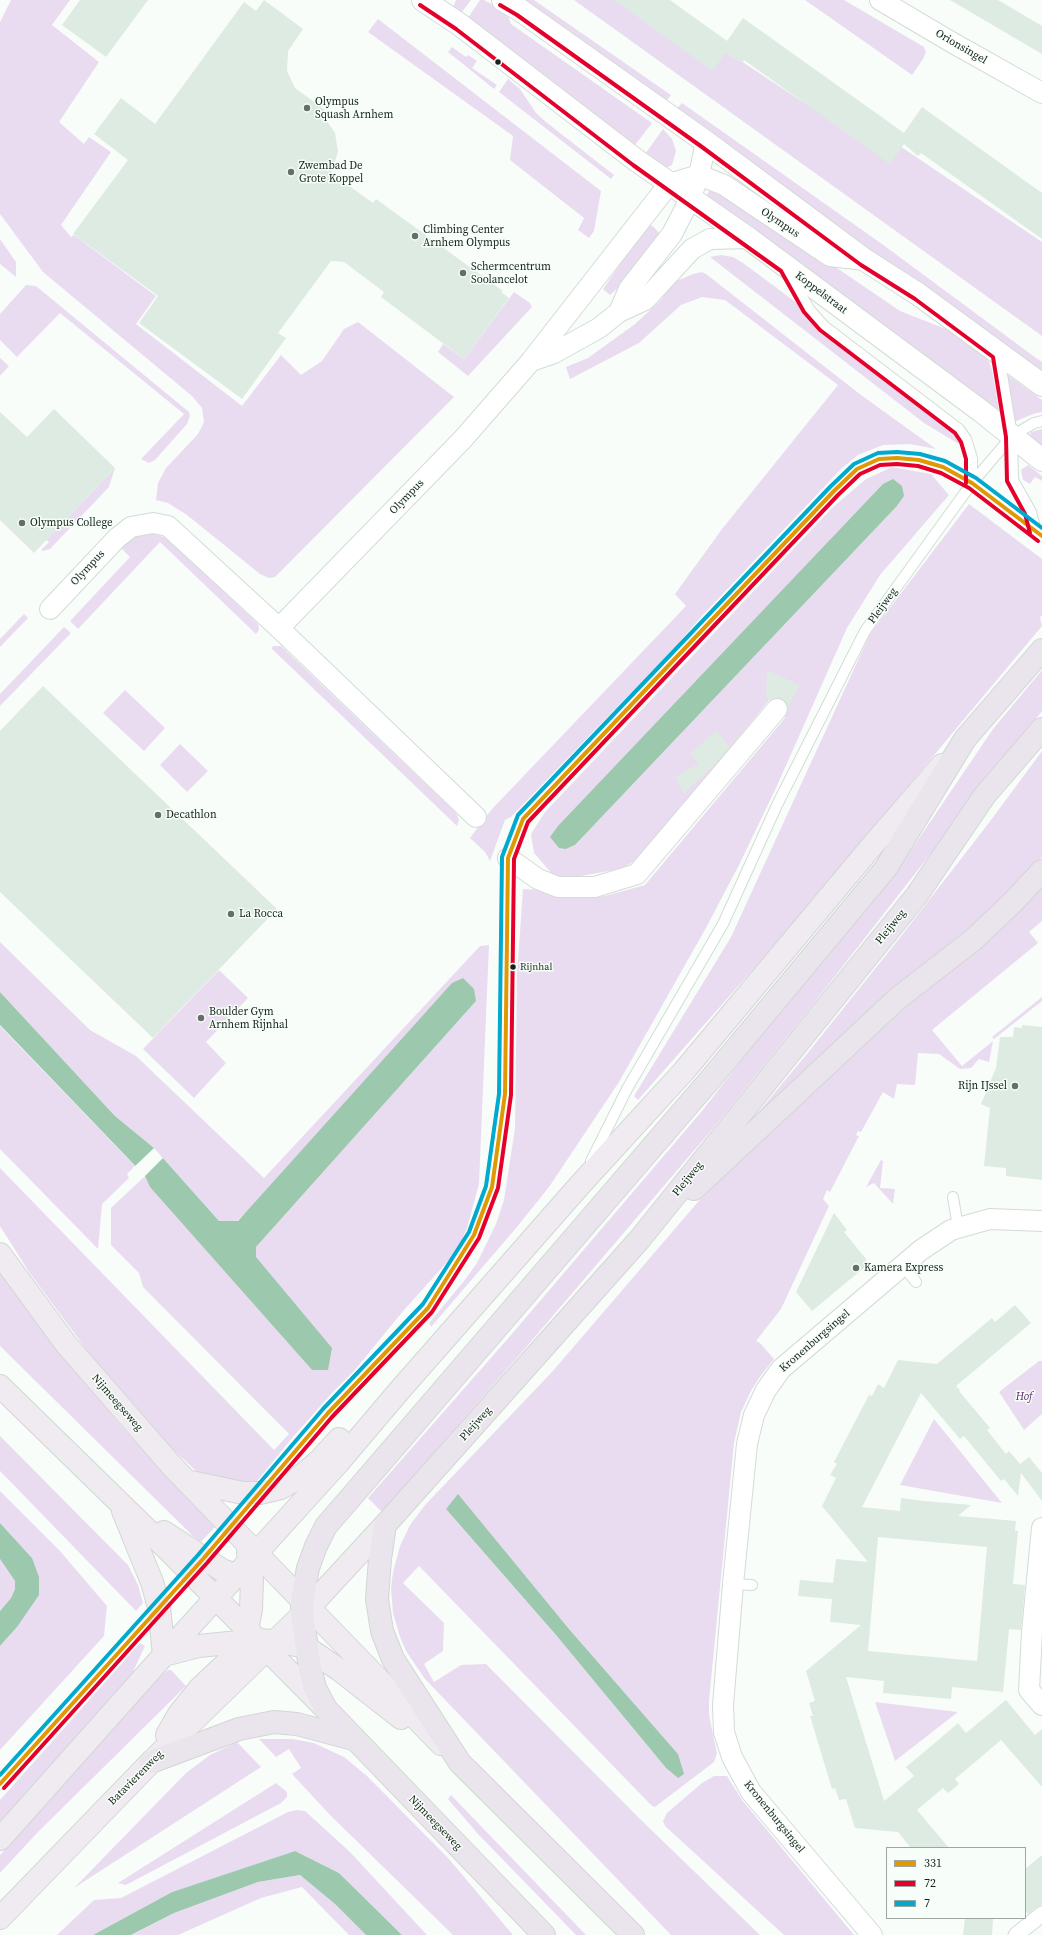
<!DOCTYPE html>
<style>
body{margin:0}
#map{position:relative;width:1042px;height:1935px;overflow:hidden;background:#f8fdfa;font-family:"Source Serif 4",serif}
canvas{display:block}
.legend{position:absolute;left:886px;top:1847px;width:140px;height:72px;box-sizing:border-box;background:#f7fef9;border:1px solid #9da6a0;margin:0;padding:5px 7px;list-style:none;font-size:12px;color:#15221a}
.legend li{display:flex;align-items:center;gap:8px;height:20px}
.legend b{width:20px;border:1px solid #9da6a0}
</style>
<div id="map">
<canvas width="1042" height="1935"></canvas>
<ul class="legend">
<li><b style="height:5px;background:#e09903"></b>331</li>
<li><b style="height:5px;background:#e4002b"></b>72</li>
<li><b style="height:5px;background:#00a9ce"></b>7</li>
</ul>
</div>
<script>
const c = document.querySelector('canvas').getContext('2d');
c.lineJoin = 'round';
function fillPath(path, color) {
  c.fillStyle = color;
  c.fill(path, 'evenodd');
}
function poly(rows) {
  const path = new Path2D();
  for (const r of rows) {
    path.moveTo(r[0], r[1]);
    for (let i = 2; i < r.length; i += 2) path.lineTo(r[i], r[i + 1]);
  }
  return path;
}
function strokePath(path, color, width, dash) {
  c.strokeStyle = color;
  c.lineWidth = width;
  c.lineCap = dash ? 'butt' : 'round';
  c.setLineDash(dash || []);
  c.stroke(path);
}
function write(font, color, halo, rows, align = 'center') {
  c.font = font + ' "Source Serif 4",serif';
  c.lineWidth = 3;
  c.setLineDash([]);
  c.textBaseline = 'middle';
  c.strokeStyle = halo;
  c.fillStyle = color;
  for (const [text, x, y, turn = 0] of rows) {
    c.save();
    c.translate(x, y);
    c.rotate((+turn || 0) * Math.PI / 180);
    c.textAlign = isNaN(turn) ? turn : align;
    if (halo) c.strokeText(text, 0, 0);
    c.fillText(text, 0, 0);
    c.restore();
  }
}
fillPath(poly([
 [11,0,70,0,52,25,99,62,59,122,84,144,89,137,111,152,61,225,71,237,74,235,156,296,136,324,242,406,281,355,301,375,322,361,344,329,358,322,454,397,275,577,269,578,260,574,187,515,168,503,156,500,158,483,166,468,198,434,204,422,202,408,192,396,43,272,0,214,0,22],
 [456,0,471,0,459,16,452,9],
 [480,0,484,0,507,13,511,24,652,123,635,145,466,21],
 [515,0,534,0,671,95,664,104],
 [574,0,615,0,726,51,883,155,894,142,1042,242,1042,336],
 [805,0,844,0,924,47,926,52,923,59,912,75],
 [378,19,601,191,594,231,589,238,578,230,584,218,510,160,513,136,368,32],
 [452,47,466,57,468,55,477,61,472,68,497,85,494,89,448,52],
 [508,79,520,89,536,113,546,122,614,175,611,179,499,92],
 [682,103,882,244,1036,358,1042,362,1042,372,674,112],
 [663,129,672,139,676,151,672,165,666,168,645,154],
 [712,187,790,236,900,311,946,329,985,357,989,362,992,370,999,409,996,410,706,196],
 [649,223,663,236,625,282,610,295,603,289],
 [0,239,16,262,16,277,0,264],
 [721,255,733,257,743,263,797,303,819,332,953,429,963,444,962,446,924,423,710,257],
 [702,272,706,274,861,395,936,449,910,444,883,445,858,455,842,468,701,617,677,645,511,817,505,820,490,861,485,852,470,838,492,809,686,606,675,594,722,529,838,385,725,300,702,297,681,305,639,343,570,379,566,367,588,358,635,324,659,302,674,282,693,274],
 [26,285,36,286,189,412,190,416,187,424,155,460,149,463,141,459,184,414,60,313,17,357,0,340,0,314],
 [514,292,530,303,532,307,468,376,438,352,443,344,464,359],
 [0,358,9,366,0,376],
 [1006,374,1042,400,1042,412,1033,414,1014,422],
 [1042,429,1042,447,1030,435,1031,432],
 [1028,465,1042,476,1042,481,1035,477,1030,484,1023,480,1021,470],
 [892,467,931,474,949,495,880,575,847,628,776,788,739,865,707,926,619,1082,549,1187,517,1227,431,1327,429,1323,464,1281,477,1263,496,1224,504,1200,515,1128,517,975,523,889,540,890,564,898,605,896,645,885,785,718,771,698,639,859,620,869,570,878,554,876,534,853,531,834,545,812,832,508,866,479],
 [904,496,897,506,575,845,566,849],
 [115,468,109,487,50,549,43,551,41,550,49,542,46,540],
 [969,504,1042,559,1042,616,1040,617,1042,626,792,925,638,1100,634,1096,731,937,870,634],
 [151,533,167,538,258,624,259,630,256,634,160,542,78,629,70,621,130,557,120,547,136,536],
 [24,614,28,618,0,647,0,639],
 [64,627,71,633,0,706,0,694],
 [274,646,281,646,456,813,459,820,457,826,271,648],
 [1042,670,1042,711,815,1002,715,1126,522,1352,382,1512,368,1498,511,1335,702,1111,799,986,903,862,993,729],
 [125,690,165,728,144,751,103,713],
 [180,744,208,771,187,792,160,765],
 [1042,751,1042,857,1006,897,736,1139,806,1055,898,940,988,824],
 [1042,887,1042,921,1029,932,1038,943,932,1030,962,1066,993,1041,989,1062,979,1059,971,1068,960,1069,939,1054,918,1053,915,1085,897,1084,894,1099,883,1092,861,1132,858,1131,856,1135,859,1136,830,1192,827,1190,823,1199,829,1206,781,1309,756,1341,760,1343,774,1359,759,1378,751,1391,741,1412,734,1443,709,1701,709,1715,717,1753,714,1762,655,1807,652,1806,419,1566,403,1583,444,1623,443,1651,424,1664,434,1682,461,1665,486,1664,639,1818,760,1935,671,1935,425,1679,406,1651,400,1637,393,1613,391,1588,393,1572,400,1546,410,1525,425,1505,552,1372,697,1203,867,1034,1011,915],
 [458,1495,569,1629,678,1754,678,1778,666,1768,556,1635,446,1509],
 [0,942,90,1030,136,1056,264,1178,480,946,489,945,479,1184,467,1228,458,1250,404,1310,354,1371,332,1393,293,1437,253,1486,211,1478,196,1471,167,1444,109,1380,29,1272,0,1226,0,1168,274,1450,289,1434,143,1287,139,1273,111,1245,111,1208,145,1176,151,1187,312,1370,328,1370,255,1257,256,1247,476,1001,237,1221,219,1221,154,1148,115,1116,0,992],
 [219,970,248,998,206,1042,226,1063,194,1098,143,1049],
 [1042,997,1042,1001,994,1039,992,1037],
 [0,1026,135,1166,127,1174,129,1178,102,1204,98,1249,0,1149],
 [881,1160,883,1161,880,1188,895,1189,893,1204,874,1183,866,1187],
 [0,1264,68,1358,120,1425,215,1527,200,1543,0,1346],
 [1039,1361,1042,1361,1042,1414,1024,1430,999,1392],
 [934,1419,1002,1503,900,1485],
 [0,1436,128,1565,138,1585,143,1603,136,1611,0,1471],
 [0,1491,60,1551,107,1606,104,1636,0,1750,0,1646,17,1627,32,1558,0,1523],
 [0,1559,15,1581,15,1589,11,1598,0,1611],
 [140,1643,145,1646,132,1674,0,1824,0,1800],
 [168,1670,171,1670,186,1686,38,1832,0,1873,0,1855,152,1684],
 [875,1702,958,1712,895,1761],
 [259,1739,293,1739,314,1743,344,1757,367,1776,449,1859,513,1935,453,1935,330,1815,292,1774,301,1768,289,1749,276,1757],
 [237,1742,261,1767,74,1888,186,1773,210,1755],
 [714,1776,727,1776,742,1800,854,1935,784,1935,665,1826,663,1821,667,1813,702,1783],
 [276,1783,287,1792,287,1797,281,1803,126,1885,118,1883],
 [451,1795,586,1935,576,1935,478,1834,448,1799],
 [297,1810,305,1811,350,1852,427,1935,402,1935,339,1873,295,1851,172,1892,93,1935,57,1935,94,1900,121,1898,288,1812],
 [300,1875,335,1904,366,1935,349,1935,302,1887,261,1898,178,1935,132,1935,174,1913,258,1882]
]), '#eadcf0');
fillPath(poly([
 [893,479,902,486,904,496,897,506,575,845,566,849,559,848,550,837,558,826,883,484],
 [463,978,474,989,476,1001,256,1247,256,1257,332,1348,328,1370,312,1370,150,1187,145,1176,0,1025,0,992,115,1116,154,1148,219,1221,238,1221,452,983],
 [458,1494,569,1629,678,1754,684,1774,678,1778,666,1768,556,1635,446,1509],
 [0,1523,32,1558,39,1577,39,1595,17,1627,0,1646,0,1611,11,1598,15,1589,15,1581,0,1559],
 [295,1851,339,1873,402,1935,366,1935,335,1904,300,1875,258,1882,174,1913,131,1935,93,1935,172,1892]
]), '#9cc8ad');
fillPath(poly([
 [154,1148,163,1158,143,1178,133,1168]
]), '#f8fdfa');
fillPath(poly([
 [80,0,148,0,106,57,62,25],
 [264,0,303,29,288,51,287,71,295,88,325,110,322,114,335,133,338,152,331,173,373,203,376,199,503,291,501,292,509,298,464,359,381,297,384,292,344,262,331,261,278,333,286,338,242,399,139,323,158,296,73,234,128,160,94,134,121,98,155,124,244,2,256,11],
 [614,0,670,0,727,41,743,18,904,133,922,107,1042,193,1042,239,921,153,918,156,904,144,890,164,744,60,742,63,725,53,713,71],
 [950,0,998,0,1042,26,1042,54],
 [54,409,115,468,34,553,0,520,0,412,27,437],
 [767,670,799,685,788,708,785,701,779,698,771,700,766,697],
 [43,686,277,909,153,1038,0,892,0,731],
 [716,731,730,747,716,763,684,793,675,777,699,764,690,754],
 [1022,1025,1042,1027,1042,1180,1006,1176,1006,1168,984,1166,990,1108,981,1104,996,1068,1000,1037,1013,1037,1014,1027,1022,1028],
 [834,1213,847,1230,844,1232,866,1259,865,1267,812,1311,796,1292],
 [1015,1305,1031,1323,956,1386,960,1390,959,1391,990,1428,987,1430,1006,1454,1009,1451,1020,1464,1029,1457,1042,1473,1042,1501,1021,1473,1018,1496,1004,1479,1001,1481,964,1436,960,1439,921,1393,862,1507,900,1511,901,1498,924,1501,971,1505,958,1516,1016,1521,1015,1531,1018,1531,1013,1584,1025,1585,1021,1630,1009,1629,1003,1692,952,1687,951,1699,883,1693,884,1681,846,1677,884,1801,914,1776,906,1767,942,1737,958,1723,966,1733,1006,1700,1035,1735,1042,1729,1042,1787,1001,1740,955,1779,959,1784,948,1793,943,1788,917,1810,949,1848,911,1848,898,1832,855,1828,846,1799,839,1800,835,1788,832,1789,810,1716,813,1716,809,1703,815,1701,806,1671,861,1625,830,1622,832,1599,798,1596,800,1580,833,1583,836,1559,868,1562,822,1506,836,1478,830,1475,837,1464,834,1462,869,1395,872,1396,878,1384,884,1388,898,1360,937,1364,992,1318,995,1322],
 [878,1537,987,1547,977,1661,868,1651],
 [1042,1855,1042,1905,1037,1907,1028,1914,1025,1911,1025,1869],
 [965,1918,993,1918,992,1935,963,1935]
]), '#ddebe2');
const service = poly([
 [791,277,809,309,824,326,959,429,966,439,972,458,972,483],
 [999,356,1012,436,1013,480,1031,512,1036,532],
 [591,1161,627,1089,723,924,777,805,865,631,972,483,1012,436,1034,423,1042,421],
 [953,1197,958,1227],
 [903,1266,916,1282],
 [203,1559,328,1413,428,1308,474,1235,492,1187,505,1094,508,858,523,819,834,491,857,469,879,459,897,458,919,460,943,467,972,483,1042,536],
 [733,1584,752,1585],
 [0,1784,192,1570]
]);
const pedestrian = poly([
 [1016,1935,1042,1914]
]);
const minor = poly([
 [880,0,953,43,1042,93],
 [619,312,629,289,672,234,690,199,699,175,706,142],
 [531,361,554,353,599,328,619,312,645,300,692,249,710,239,748,238],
 [50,609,117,538,131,527,153,523,168,526,279,628,476,817],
 [279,628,463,439,531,361,669,184,699,175,724,185,830,256,865,260],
 [508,858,538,879,558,887,595,887,637,874,777,709],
 [1042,1528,1032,1632,1029,1690,1042,1705],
 [872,1935,751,1792,732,1757,724,1732,723,1705,733,1584,747,1444,754,1415,766,1390,781,1369,921,1250,951,1230,990,1219,1042,1221]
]);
const tertiary = poly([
 [423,0,459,24,636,160,748,238,981,411,1042,460],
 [503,0,520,10,706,142,865,260,918,294,1042,385]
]);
const primary = poly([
 [0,1254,66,1344,172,1466,441,1744],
 [0,1386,169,1551,324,1707],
 [186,1481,243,1493,260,1493,281,1488,298,1478,319,1461,339,1439],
 [123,1511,152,1582,159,1607,164,1655],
 [164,1532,222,1570,250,1580],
 [164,1655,199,1646,258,1640,275,1641,306,1647,341,1671,401,1718],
 [167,1735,179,1714,199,1689,234,1656,245,1641,251,1609,252,1580,248,1552],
 [0,1839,164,1655,338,1463,399,1391,579,1186,684,1071,871,847,942,765],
 [0,1918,151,1762,302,1615,385,1525]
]);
const trunk = poly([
 [694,1189,897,999,973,940,1014,901,1042,871],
 [151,1762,239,1729,274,1722,297,1724,353,1739],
 [544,1935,326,1709,315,1688,310,1668,302,1615,302,1601,308,1568,316,1546,326,1526,352,1496,708,1082,886,868,965,739,1042,650],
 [633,1935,460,1763,393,1659,382,1631,377,1599,380,1559,385,1525,639,1240,917,895,985,795,1042,729]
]);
strokePath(service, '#d3dcd6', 12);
strokePath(pedestrian, '#d3dcd6', 17);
strokePath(minor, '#d3dcd6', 22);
strokePath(tertiary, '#d3dcd6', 24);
strokePath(primary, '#d2d6d4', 24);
strokePath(trunk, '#d2d6d4', 24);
strokePath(service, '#fefffe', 10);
strokePath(pedestrian, '#fefffe', 15);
strokePath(minor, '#fefffe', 20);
strokePath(tertiary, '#fefffe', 22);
strokePath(primary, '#efebf1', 22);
strokePath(trunk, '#eae4ec', 22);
strokePath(poly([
 [0,1784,203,1559,328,1413,428,1308,474,1235,492,1187,505,1094,508,858,523,819,834,491,857,469,879,459,897,458,919,460,943,467,972,483,1042,536]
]), '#e09903', 4);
strokePath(poly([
 [420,5,456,29,633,165,781,271,804,312,820,330,955,433,961,442,966,459,966,483],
 [500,5,517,15,702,147,861,265,915,299,993,357,1006,437,1007,481,1025,514,1030,533],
 [4,1788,207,1563,332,1417,432,1312,479,1238,498,1188,511,1095,514,859,528,822,838,495,860,474,880,465,897,464,918,466,941,473,969,488,1038,541]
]), '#e4002b', 4);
strokePath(poly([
 [0,1775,198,1555,323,1409,423,1304,469,1232,486,1186,499,1094,502,857,518,815,830,487,854,464,878,453,897,452,920,454,945,461,976,478,1042,528]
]), '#00a9ce', 4);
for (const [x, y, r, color] of [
 [498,62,3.5,"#15221a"],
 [307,108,4,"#646f68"],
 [291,172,4,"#646f68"],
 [415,236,4,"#646f68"],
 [463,273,4,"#646f68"],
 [22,523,4,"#646f68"],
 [158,815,4,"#646f68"],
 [231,914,4,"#646f68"],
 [513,967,3.5,"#15221a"],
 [201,1018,4,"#646f68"],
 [1015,1086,4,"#646f68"],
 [856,1268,4,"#646f68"]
]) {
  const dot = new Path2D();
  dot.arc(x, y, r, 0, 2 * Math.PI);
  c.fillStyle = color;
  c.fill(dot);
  strokePath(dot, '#f7fef9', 1.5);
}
write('10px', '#15221a', '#f7fef9', [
 ["Rijnhal",520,967]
], 'left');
write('11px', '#15221a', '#f7fef9', [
 ["Orionsingel",961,47,30],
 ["Olympus",780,223,34],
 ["Koppelstraat",821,293,37],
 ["Olympus",407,497,-46],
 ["Olympus",88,568,-47],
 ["Pleijweg",883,606,-54],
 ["Pleijweg",891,927,-51],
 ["Pleijweg",688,1179,-51],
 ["Kronenburgsingel",815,1341,-41],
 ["Nijmeegseweg",117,1403,49],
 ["Pleijweg",476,1424,-48],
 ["Batavierenweg",136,1778,-45],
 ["Kronenburgsingel",774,1817,51],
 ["Nijmeegseweg",435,1823,46]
]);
write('11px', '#15221a', '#f7fef9', [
 ["Olympus",315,102],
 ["Squash Arnhem",315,115],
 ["Zwembad De",299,166],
 ["Grote Koppel",299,179],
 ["Climbing Center",423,230],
 ["Arnhem Olympus",423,243],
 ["Schermcentrum",471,267],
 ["Soolancelot",471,280],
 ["Olympus College",30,523],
 ["Decathlon",166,815],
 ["La Rocca",239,914],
 ["Boulder Gym",209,1012],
 ["Arnhem Rijnhal",209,1025],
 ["Rijn IJssel",1007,1086,"right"],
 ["Kamera Express",864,1268]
], 'left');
write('italic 11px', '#5a2a68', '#f7fef9', [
 ["Hof",1024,1397]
]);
</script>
